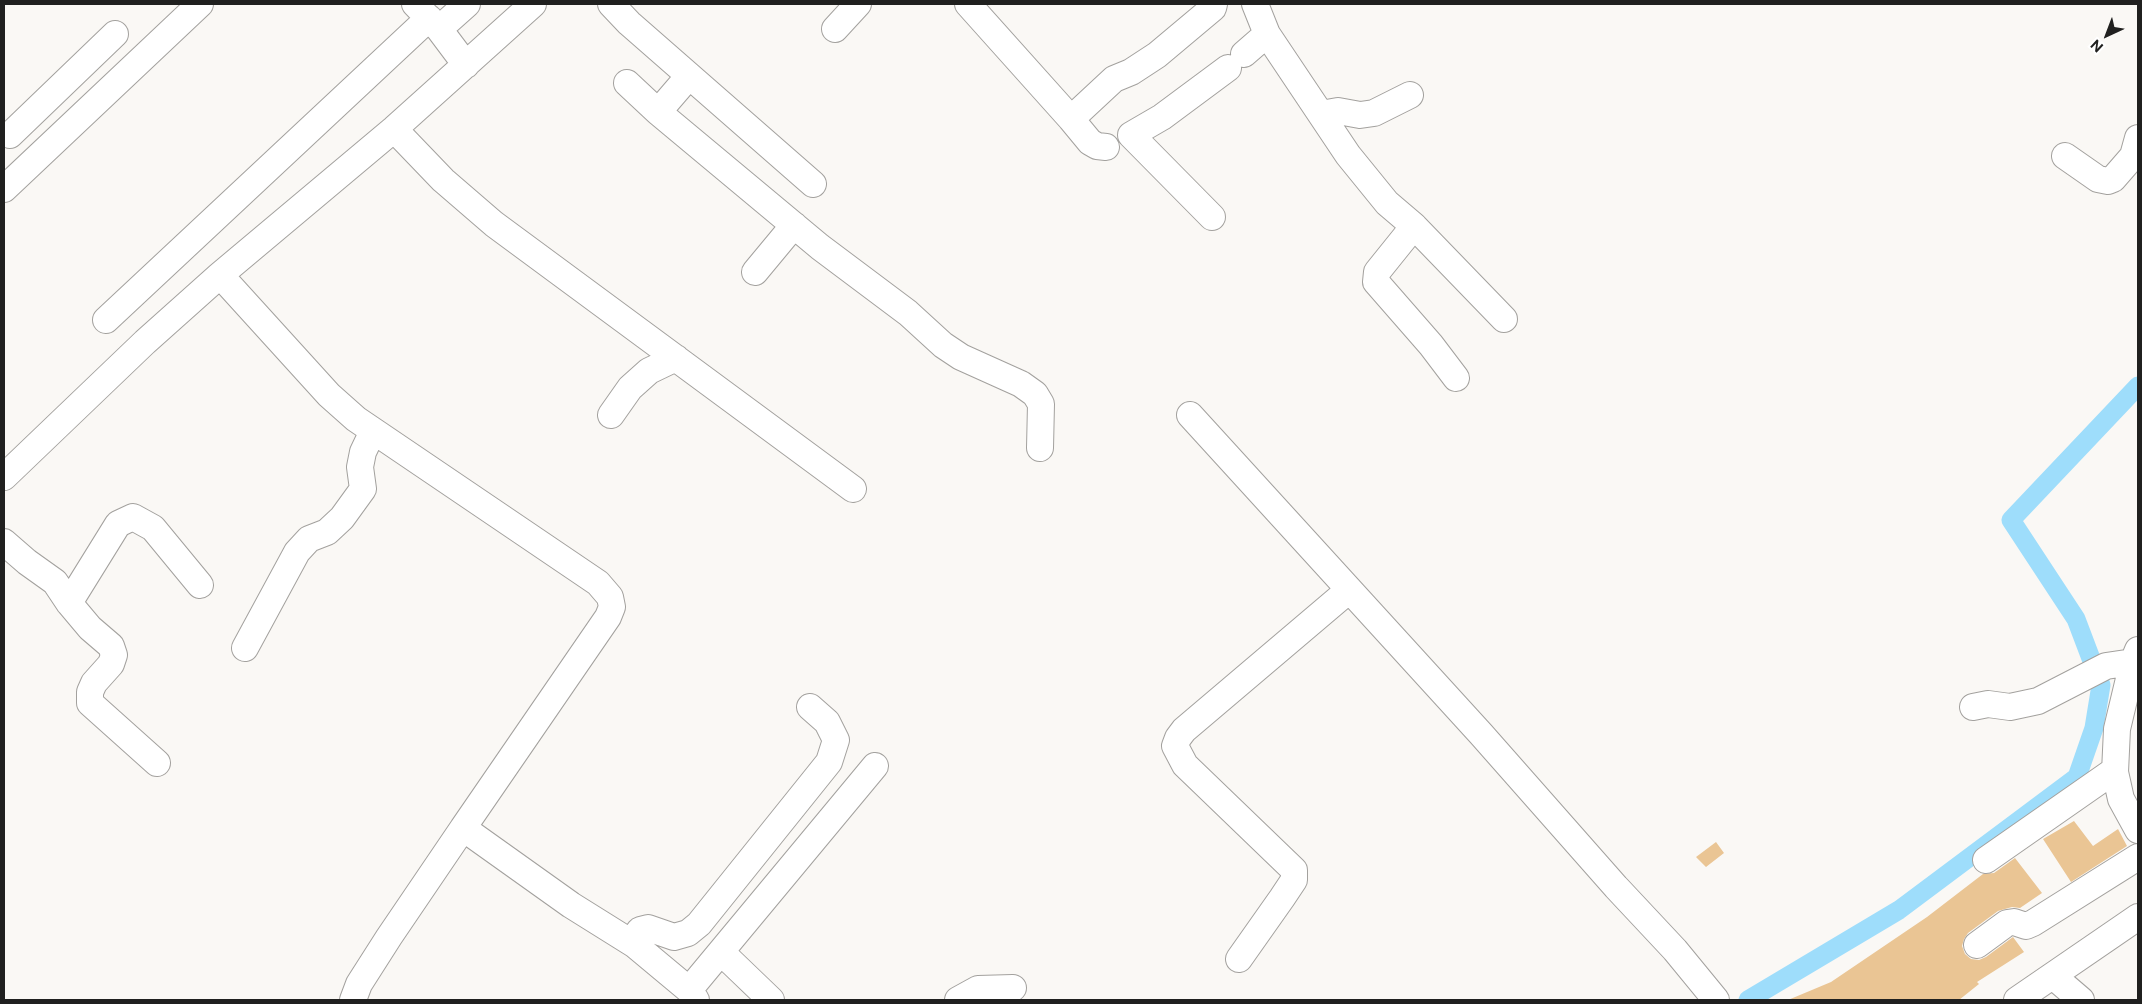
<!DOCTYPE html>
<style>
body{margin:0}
#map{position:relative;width:2142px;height:1004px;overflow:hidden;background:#faf8f5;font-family:"Public Sans",sans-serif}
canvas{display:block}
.frame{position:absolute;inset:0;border:5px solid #20201f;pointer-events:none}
.north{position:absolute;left:2082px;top:10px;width:50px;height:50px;-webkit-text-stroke:4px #fff;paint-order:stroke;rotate:223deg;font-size:14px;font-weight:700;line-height:20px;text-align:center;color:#20201f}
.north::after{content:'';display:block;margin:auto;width:18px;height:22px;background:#20201f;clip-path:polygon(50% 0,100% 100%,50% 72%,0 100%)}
</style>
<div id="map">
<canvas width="2142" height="1004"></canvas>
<div class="frame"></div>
<div class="north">N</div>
</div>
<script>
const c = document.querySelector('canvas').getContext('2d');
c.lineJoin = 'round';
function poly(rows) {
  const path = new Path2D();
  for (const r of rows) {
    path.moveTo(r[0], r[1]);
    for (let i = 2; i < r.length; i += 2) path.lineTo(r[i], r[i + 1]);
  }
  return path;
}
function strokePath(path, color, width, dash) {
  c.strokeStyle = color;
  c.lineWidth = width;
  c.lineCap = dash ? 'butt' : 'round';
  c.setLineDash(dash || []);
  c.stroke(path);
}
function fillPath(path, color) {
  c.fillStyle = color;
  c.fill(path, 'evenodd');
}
strokePath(poly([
 [1748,1000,1899,910,2077,777,2094,728,2101,685,2076,619,2011,520,2138,386]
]), '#9eddfb', 19);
fillPath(poly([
 [2074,821,2093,846,2118,829,2127,846,2071,882,2043,839],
 [1716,842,1724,853,1706,867,1696,857],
 [2015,858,2042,893,2020,908,2012,907,1998,911,1968,933,1964,939,1962,946,1965,954,1971,959,1979,960,1986,957,2013,937,2024,952,1977,982,1979,984,1959,1000,1788,1000,1831,982,1927,917,1983,874,1994,873]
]), '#eac594');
const minor = poly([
 [415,4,439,29,466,65],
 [611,4,629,23,813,184],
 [968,4,1071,119,1090,142,1097,146,1106,147],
 [1255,4,1267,34,1348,155,1387,203,1414,226,1504,319],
 [439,29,467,4],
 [835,29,858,4],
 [1244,54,1267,34],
 [689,76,658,112,820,247,908,313,943,345,961,357,1021,384,1035,394,1041,404,1040,448],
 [627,83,658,112],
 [1321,114,1338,111,1360,115,1374,113,1410,95],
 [1071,119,1114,79,1131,72,1157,55,1213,8,1214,4],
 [394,129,443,180,494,224,853,489],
 [10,135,115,34],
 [2065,156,2098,179,2108,181,2113,179,2133,156,2138,138],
 [4,189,200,4],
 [1212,217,1131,135,1162,117,1228,68],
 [1414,226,1377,272,1376,282,1431,345,1456,378],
 [755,272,794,225],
 [220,275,329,395,356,419,598,583,610,597,612,607,608,617,463,828,571,905,635,945,689,990,696,1000],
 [106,320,429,18],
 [611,415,630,388,649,371,676,358],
 [1190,415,1481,734,1616,887,1675,950,1716,1000],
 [4,477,145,342,220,275,394,129,533,4],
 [4,542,27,562,55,582,69,603,90,628,111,646,114,655,111,664,94,683,90,692,90,703,157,763],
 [69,603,118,524,133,517,153,528,200,585],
 [245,648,297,552,309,539,327,532,342,518,363,489,360,467,363,452,373,431],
 [2138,650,2133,662,2117,729,2115,772,2121,799,2138,830],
 [1973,707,1988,704,2010,707,2038,701,2106,666,2133,662],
 [1986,860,2115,770],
 [635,945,637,934,640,930,648,928,674,937,688,933,699,924,829,762,836,740,827,722,810,707],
 [1977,945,2007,923,2014,922,2026,926,2033,923,2138,857],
 [721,952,771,1000],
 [1239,959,1282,898,1294,880,1294,870,1185,765,1175,746,1178,738,1184,730,1349,590],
 [2053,976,2081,1000],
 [689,990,875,766],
 [353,1000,359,984,389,937,463,828],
 [958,1000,978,989,1013,988],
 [2017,1000,2138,917]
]);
strokePath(minor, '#a3a19e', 28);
strokePath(minor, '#fff', 26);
</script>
